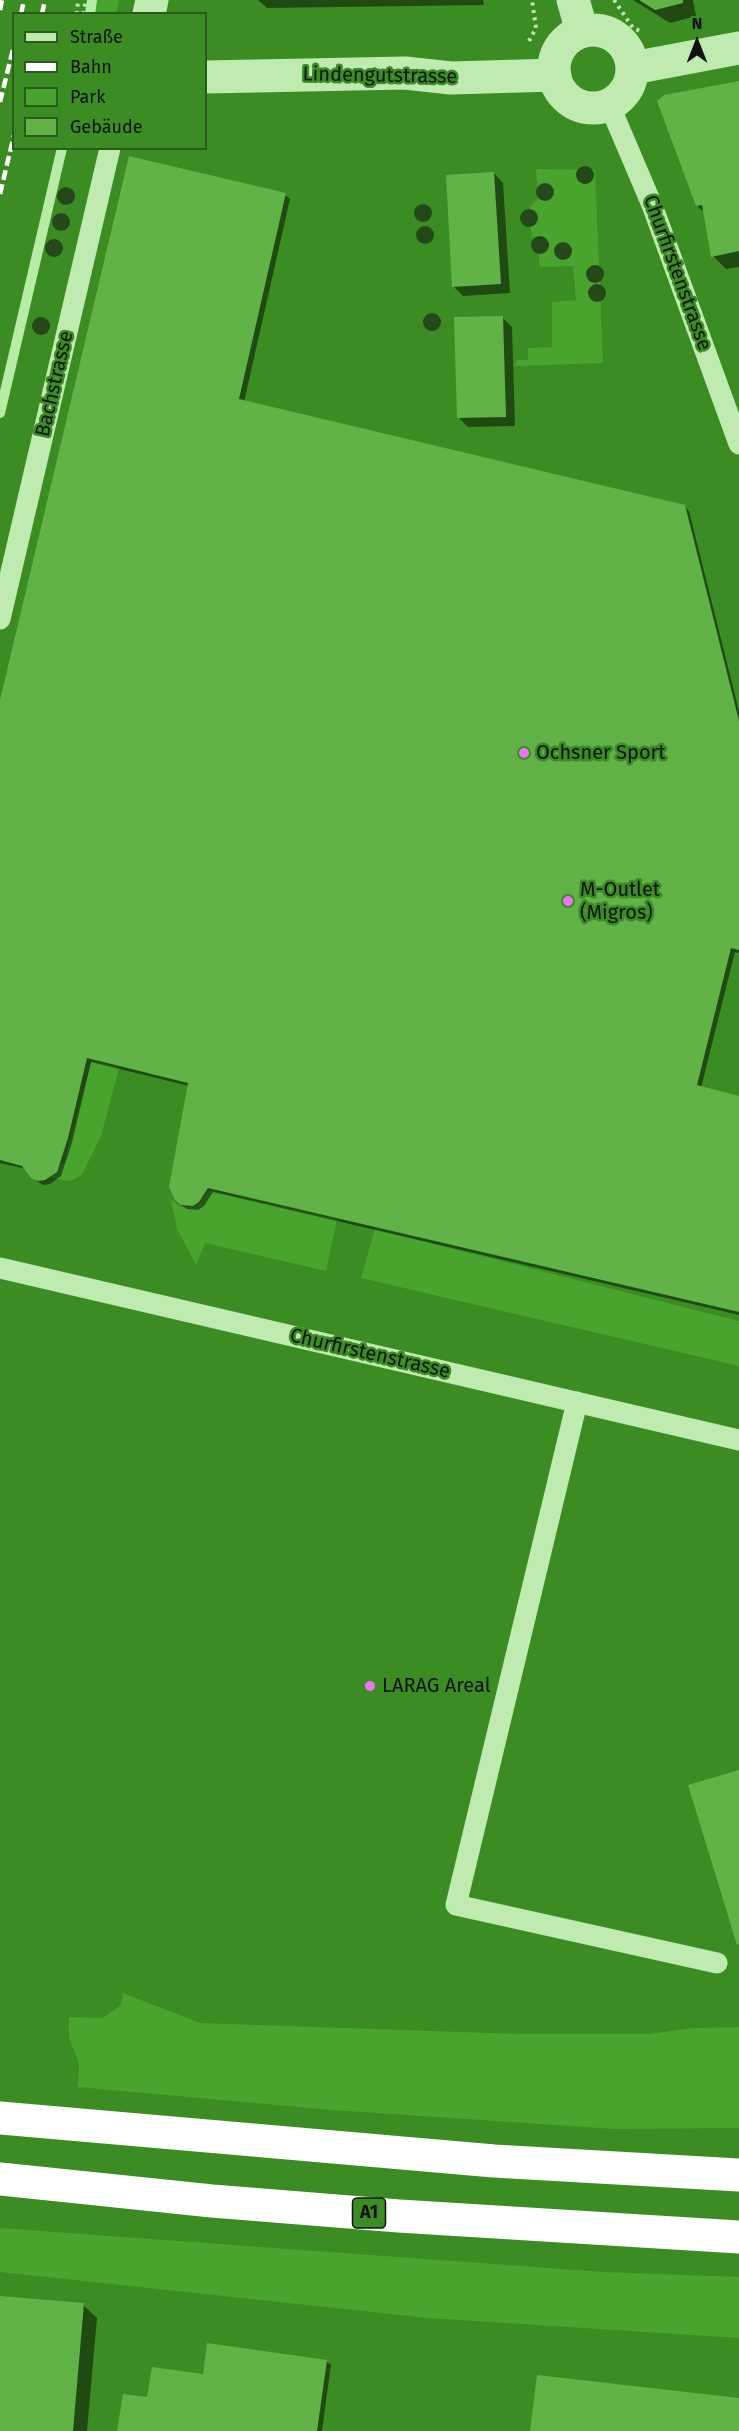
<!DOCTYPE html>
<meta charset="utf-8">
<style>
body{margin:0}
#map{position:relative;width:739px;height:2431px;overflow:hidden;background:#3b8c23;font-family:"Fira Sans",sans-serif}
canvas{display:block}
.legend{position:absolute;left:12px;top:12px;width:195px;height:138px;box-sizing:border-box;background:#3b8c23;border:2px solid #2a5b1c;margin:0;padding:8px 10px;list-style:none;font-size:18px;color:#111}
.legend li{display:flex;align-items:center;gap:12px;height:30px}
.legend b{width:30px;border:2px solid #2a5b1c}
.north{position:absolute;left:667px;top:12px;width:60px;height:60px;-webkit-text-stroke:4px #3b8c23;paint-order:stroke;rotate:0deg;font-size:16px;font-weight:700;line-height:24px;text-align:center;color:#111}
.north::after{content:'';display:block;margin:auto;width:21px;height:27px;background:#111;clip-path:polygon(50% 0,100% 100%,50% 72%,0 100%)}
</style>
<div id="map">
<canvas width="739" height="2431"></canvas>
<ul class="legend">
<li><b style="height:8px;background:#bfebb1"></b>Straße</li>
<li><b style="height:8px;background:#fff"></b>Bahn</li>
<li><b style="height:16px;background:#49a42d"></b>Park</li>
<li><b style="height:16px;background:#61b247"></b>Gebäude</li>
</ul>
<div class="north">N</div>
</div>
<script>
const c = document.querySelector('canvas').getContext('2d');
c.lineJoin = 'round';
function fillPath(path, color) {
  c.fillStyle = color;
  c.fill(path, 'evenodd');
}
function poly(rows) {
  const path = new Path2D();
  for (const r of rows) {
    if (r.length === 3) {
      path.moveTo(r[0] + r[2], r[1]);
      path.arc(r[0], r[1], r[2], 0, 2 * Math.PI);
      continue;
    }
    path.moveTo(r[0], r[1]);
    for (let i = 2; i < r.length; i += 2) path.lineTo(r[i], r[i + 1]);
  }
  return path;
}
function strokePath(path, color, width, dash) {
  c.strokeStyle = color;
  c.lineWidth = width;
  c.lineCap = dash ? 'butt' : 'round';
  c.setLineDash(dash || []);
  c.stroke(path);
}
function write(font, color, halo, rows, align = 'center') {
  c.font = font + ' "Fira Sans",sans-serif';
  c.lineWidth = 5;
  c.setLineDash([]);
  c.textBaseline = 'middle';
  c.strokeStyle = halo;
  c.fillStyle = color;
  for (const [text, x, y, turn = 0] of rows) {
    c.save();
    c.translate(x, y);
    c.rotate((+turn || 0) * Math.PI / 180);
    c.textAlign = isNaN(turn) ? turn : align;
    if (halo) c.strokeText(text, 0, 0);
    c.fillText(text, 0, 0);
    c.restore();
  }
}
fillPath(poly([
 [92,0,119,0,116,13,89,13],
 [536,169,595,170,603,363,515,366,517,360,528,360,528,348,552,347,552,302,576,300,573,266,540,267,537,236,532,238,530,224,530,206,538,199],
 [92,1060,119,1068,101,1136,82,1175,70,1181,44,1177,64,1162],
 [209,1190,337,1219,326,1271,205,1243,196,1265,177,1229,171,1199,180,1207,191,1207,199,1204],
 [375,1229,739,1321,739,1366,361,1278],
 [123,1993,200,2023,519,2034,649,2034,693,2028,739,2027,739,2128,614,2129,332,2110,78,2087,79,2063,69,2038,69,2017,103,2018,121,2005],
 [0,2228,604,2272,739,2277,739,2338,428,2318,0,2272]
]), '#49a42d');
fillPath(poly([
 [258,0,483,0,484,5,267,8],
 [633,0,693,0,696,16,670,23],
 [739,82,739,267,726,269,713,256,705,213,697,206],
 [494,173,503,183,510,293,463,296,454,287],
 [285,195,290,199,244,402,684,506,689,511,739,711,739,953,735,952,701,1088,739,1098,739,1315,213,1192,204,1206,198,1210,187,1209,181,1205,189,1086,91,1062,72,1143,61,1176,50,1184,44,1185,38,1182,27,1169,0,1163,0,707],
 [502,317,512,327,515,426,468,427,459,418],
 [0,2297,83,2305,97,2318,87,2431,0,2431],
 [326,2361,331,2365,322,2431,119,2431,149,2398,204,2375]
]), '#0007');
strokePath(poly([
 [90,14,92,0],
 [0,413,62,148]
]), '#b7eca6', 10);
fillPath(poly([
 [639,0,683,0,683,3,655,10],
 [739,81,739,251,711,257,702,205,696,206,657,101,664,95],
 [129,156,286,193,239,399,685,505,739,721,739,950,731,948,697,1085,739,1096,739,1312,208,1188,199,1202,193,1206,181,1205,175,1200,169,1187,188,1083,87,1058,68,1138,57,1172,45,1180,38,1181,31,1178,22,1166,0,1160,0,700],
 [494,172,501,284,452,287,446,175],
 [503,316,506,417,457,418,454,317],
 [739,1770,739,1944,737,1945,688,1785],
 [0,2296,84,2303,73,2431,0,2431],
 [207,2343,327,2360,317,2431,117,2431,123,2394,147,2397,152,2367,203,2374],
 [537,2375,739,2398,739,2431,530,2431]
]), '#61b247');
strokePath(poly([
 [614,0,633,28,640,31],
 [77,14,78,0],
 [83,14,86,0],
 [529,41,536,28,532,0]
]), '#bfebb1', 4, [3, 4.5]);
strokePath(poly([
 [609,104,652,205,739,444],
 [0,619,110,148],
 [0,1268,739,1440],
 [577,1402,456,1905,717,1963]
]), '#bfebb1', 21);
strokePath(poly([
 [573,0,582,31],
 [149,14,152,0],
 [593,69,39],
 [633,68,739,48],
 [206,77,405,73,451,78,555,75]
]), '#bfebb1', 33);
strokePath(poly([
 [0,2118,494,2161,739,2175],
 [0,2179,212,2201,399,2216,739,2237]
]), '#fff', 33);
strokePath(poly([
 [0,10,2,0],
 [21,14,24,0],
 [42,14,45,0],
 [0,102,14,45],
 [0,194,14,135]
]), '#fff', 4.5, [10, 4.5]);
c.fillStyle = '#244819';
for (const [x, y] of [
 [585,175],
 [545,192],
 [66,196],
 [423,213],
 [529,218],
 [61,222],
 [425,235],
 [540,245],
 [54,248],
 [563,251],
 [595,274],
 [597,293],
 [432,322],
 [41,326]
]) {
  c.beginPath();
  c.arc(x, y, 9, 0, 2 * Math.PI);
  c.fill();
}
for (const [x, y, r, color] of [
 [524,753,6,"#ec75f6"],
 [568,901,6,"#ec75f6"],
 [370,1686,6,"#ec75f6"]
]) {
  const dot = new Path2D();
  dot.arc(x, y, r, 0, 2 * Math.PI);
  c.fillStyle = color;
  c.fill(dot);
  strokePath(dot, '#3b8c23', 2);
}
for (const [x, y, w] of [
 [369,2213,33]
]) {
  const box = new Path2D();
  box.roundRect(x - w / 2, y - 15, w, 30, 4.5);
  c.fillStyle = '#3b8c23';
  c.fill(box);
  strokePath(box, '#111', 1.5);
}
write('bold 18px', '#111', null, [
 ["A1",369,2213]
]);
write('20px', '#111', '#3b8c23', [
 ["Lindengutstrasse",380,76,1],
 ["Churfirstenstrasse",677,273,70],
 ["Bachstrasse",55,384,-77],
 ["Churfirstenstrasse",370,1354,13]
]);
write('20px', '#111', '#3b8c23', [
 ["Ochsner Sport",536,753],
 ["M-Outlet",580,890],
 ["(Migros)",580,913],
 ["LARAG Areal",382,1686]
], 'left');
</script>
